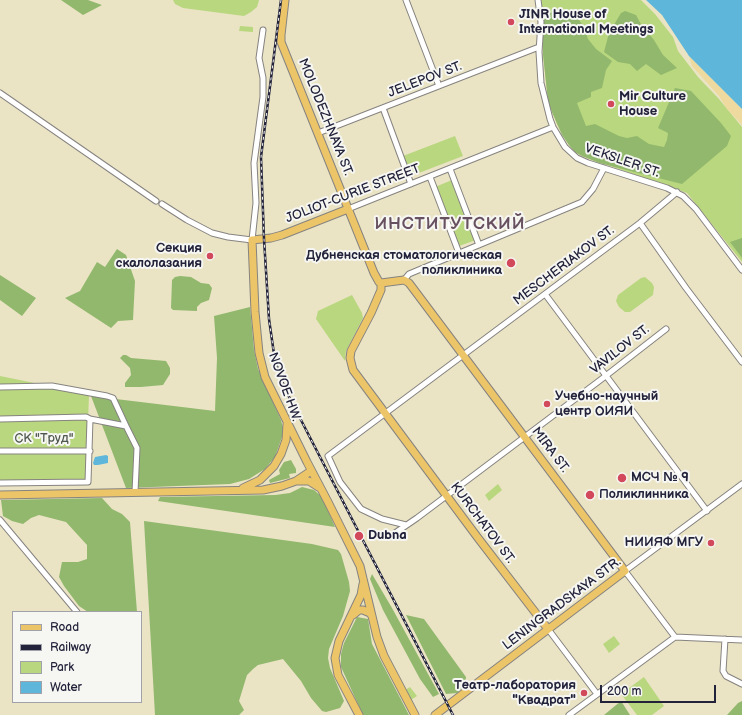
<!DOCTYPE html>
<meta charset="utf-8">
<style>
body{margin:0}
#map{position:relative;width:742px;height:715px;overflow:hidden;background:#eae4c5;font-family:"Balsamiq Sans",sans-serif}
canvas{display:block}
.legend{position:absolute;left:12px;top:611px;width:130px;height:92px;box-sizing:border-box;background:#f6f6f2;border:1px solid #a1a1a9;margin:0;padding:5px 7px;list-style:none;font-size:12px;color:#22223b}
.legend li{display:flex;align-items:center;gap:8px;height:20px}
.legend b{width:20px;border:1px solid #a1a1a9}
.scale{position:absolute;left:600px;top:685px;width:116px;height:18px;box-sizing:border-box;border:2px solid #22223b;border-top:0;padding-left:5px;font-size:12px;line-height:14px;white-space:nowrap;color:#22223b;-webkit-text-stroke:3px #f6f6f2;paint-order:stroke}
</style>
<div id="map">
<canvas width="742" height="715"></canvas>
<ul class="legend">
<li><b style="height:5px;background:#ecc569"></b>Road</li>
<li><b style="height:5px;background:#22223b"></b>Railway</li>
<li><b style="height:11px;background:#b9d77e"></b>Park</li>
<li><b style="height:11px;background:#5eb7db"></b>Water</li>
</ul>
<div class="scale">200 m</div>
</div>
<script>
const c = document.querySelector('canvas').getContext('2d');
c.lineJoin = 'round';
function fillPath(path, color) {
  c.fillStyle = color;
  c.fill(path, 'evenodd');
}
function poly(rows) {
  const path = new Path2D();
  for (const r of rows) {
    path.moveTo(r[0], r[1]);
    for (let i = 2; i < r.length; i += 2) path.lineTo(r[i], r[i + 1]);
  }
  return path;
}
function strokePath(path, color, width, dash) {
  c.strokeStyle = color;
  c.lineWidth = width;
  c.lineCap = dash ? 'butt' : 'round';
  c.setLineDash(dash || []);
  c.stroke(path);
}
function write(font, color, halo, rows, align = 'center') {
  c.font = font + ' "Balsamiq Sans",sans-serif';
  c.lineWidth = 4;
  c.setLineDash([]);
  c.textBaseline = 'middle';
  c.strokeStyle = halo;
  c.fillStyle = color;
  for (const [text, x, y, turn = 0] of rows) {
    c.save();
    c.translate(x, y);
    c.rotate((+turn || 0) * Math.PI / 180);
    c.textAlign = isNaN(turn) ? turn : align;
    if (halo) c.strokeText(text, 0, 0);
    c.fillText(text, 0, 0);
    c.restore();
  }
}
fillPath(poly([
 [173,0,259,0,257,7,251,12,244,16,183,8,175,4],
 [541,0,641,0,655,14,673,37,678,51,698,77,719,99,742,127,742,262,687,193,582,156,575,152,569,145,557,124,548,101,543,54,542,5],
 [240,26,253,27,253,32,239,31],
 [455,136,463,156,411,176,403,156],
 [452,180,476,240,459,246,435,187],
 [645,277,652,283,654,287,653,295,630,312,625,312,619,307,616,301,618,295,641,278],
 [352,295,362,313,363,318,346,351,345,361,316,319,318,311],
 [0,376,89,394,86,484,0,485],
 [498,484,502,490,489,501,485,495],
 [614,636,620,644,609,653,603,644],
 [644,677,664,706,652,715,637,715,621,694],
 [410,687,417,696,411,700,405,690]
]), '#b9d77e');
fillPath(poly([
 [61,0,88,0,102,5,83,15],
 [568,11,579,20,584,27,588,39,596,49,612,61,606,70,602,88,591,92,591,97,577,103,586,126,595,124,619,136,627,138,637,136,649,144,664,147,667,140,668,133,658,128,675,88,691,91,721,123,731,136,727,146,682,184,599,163,582,156,575,152,569,145,562,135,552,112,548,101,543,54,543,24,545,17,552,12],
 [625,11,636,15,642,26,654,40,663,55,677,68,661,75,646,64,637,71,630,64,618,62,604,52,609,33,621,13],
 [742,238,742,258,730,242],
 [117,249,126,255,135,281,133,320,118,321,111,328,65,298,80,291,97,262,105,267],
 [0,275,36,298,22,316,0,300],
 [180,276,191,277,201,283,209,284,212,288,209,300,201,303,197,307,197,311,173,310,171,308,172,280,175,277],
 [250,307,254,350,258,369,281,420,283,428,282,437,275,457,265,469,249,479,230,484,126,488,91,396,215,411,217,358,214,316],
 [123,355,126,355,131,358,166,361,170,368,170,374,163,385,141,387,125,387,125,383,131,375,130,368,120,358],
 [291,460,296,469,296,473,289,474,290,478,270,483,269,480,280,474,279,470,284,462],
 [302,487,314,490,322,497,335,527,158,501,160,497,275,495,290,493],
 [102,498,112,509,122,514,130,522,137,612,88,612,79,606,64,586,59,577,62,562,78,562,87,559,87,545,66,522,39,515,31,518,23,524,12,521,3,516,1,500],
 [144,521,312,544,338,550,341,554,349,582,350,591,343,616,329,649,328,658,330,668,344,701,340,708,326,712,322,711,311,698,301,681,283,659,258,665,253,669,247,675,239,701,244,710,239,715,155,715],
 [372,574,392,608,439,694,433,697,420,679,383,610,370,579],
 [406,615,424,619,466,677,465,686,457,693,446,694],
 [357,617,368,619,372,644,409,715,363,715,341,667,341,654,344,643],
 [621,701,630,715,604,715],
 [742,701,742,715,727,715,738,703]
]), '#92b86d');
fillPath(poly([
 [689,56,742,109,742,125,727,109,719,96,692,66]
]), '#eeda9e');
fillPath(poly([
 [646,0,742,0,742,109,689,56,662,15],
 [106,455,108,456,108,463,98,465,94,465,93,463,95,457]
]), '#5eb7db');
const minor = poly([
 [406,0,439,86],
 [538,0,541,22,539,52,541,83,550,119,553,127,565,147,577,158,588,163,667,188,683,196,696,209,742,270],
 [0,93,156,201],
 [383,108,411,184],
 [318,133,539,47],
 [450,169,479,245],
 [430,177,459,253],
 [162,204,187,220,212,233,228,237,252,240,256,203,254,163,263,97,263,78,259,58,263,30],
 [348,209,553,127],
 [640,223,686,288,742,362],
 [404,280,409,274,582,202,593,189,604,168],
 [545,294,707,511],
 [0,387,52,386,107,396,113,398,126,426],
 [0,419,86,417,90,419],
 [0,451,90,451],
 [0,483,88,482,90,419,126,426,137,448,135,492],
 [0,520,77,612],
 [406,525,382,519,361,509,340,482,328,456,640,223,677,192],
 [395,533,417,518,603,378,666,329],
 [548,629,597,694],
 [675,637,625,571,742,484],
 [725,639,723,671,726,676,742,684],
 [569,715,675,637,742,640]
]);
const major = poly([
 [285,0,281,35,281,42,374,273,379,282,381,283],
 [348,209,282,235,271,238,252,240,255,312,259,353,265,377,307,462,328,502,360,566,377,637,384,656,415,715],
 [381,283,404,280,409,283,625,571,435,715],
 [381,283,381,290,371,313,351,351,350,358,353,370,478,538,548,629],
 [296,481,309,481,320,488],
 [243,488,260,480,274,466,281,454,286,440,287,424],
 [0,495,263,490,282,486,296,481,311,471],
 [353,615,359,610,363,610,370,613,372,616],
 [359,715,338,675,335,658,339,641,361,595,363,584]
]);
strokePath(minor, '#868380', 7);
strokePath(major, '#868380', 9);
strokePath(minor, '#fff', 5);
strokePath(major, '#ecc569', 7);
const rail = poly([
 [281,0,261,157,264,239,269,319,275,361,285,389,453,715]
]);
strokePath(rail, '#22223b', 2.5);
strokePath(rail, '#f6f6f2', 1, [3]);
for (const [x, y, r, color] of [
 [511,22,4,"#d1495b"],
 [611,104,4,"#d1495b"],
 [210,256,4,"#d1495b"],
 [511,263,5,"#d1495b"],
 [547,404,4,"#d1495b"],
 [622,478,5,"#d1495b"],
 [590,495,5,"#d1495b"],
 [359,536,5,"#d1495b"],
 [711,543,4,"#d1495b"],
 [584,693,4,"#d1495b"]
]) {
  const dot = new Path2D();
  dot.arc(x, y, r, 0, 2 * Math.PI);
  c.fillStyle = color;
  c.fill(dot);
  strokePath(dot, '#f6f6f2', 1.5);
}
write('bold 13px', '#22223b', '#f6f6f2', [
 ["JINR House of",519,15],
 ["International Meetings",519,30],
 ["Mir Culture",619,97],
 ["House",619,112],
 ["Секция",202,249,"right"],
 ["скалолазания",202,264,"right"],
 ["Дубненская стоматологическая",502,256,"right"],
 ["поликлиника",502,271,"right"],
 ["Учебно-научный",555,397],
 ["центр ОИЯИ",555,412],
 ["МСЧ № 9",631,478],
 ["Поликлинника",599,495],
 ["Dubna",368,536],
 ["НИИЯФ МГУ",703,543,"right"],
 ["Театр-лаборатория",576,686,"right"],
 ["\"Квадрат\"",576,701,"right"]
], 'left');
write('13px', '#22223b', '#f6f6f2', [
 ["JELEPOV ST.",425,80,-21],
 ["MOLODEZHNAYA ST.",325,117,68],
 ["VEKSLER ST.",622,161,19],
 ["JOLIOT-CURIE STREET",353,194,-21],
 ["MESCHERIAKOV ST.",564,266,-37],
 ["VAVILOV ST.",620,350,-38],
 ["NOVOE HW.",284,387,70],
 ["MIRA ST.",550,450,53],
 ["KURCHATOV ST.",482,523,53],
 ["LENINGRADSKAYA STR.",562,604,-37]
]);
write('13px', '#4f584f', '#f6f6f2', [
 ["СК \"Труд\"",44,439]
]);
c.letterSpacing = '1px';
write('bold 17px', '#67505f', '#f6f6f2', [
 ["ИНСТИТУТСКИЙ",450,225]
]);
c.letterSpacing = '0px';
</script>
